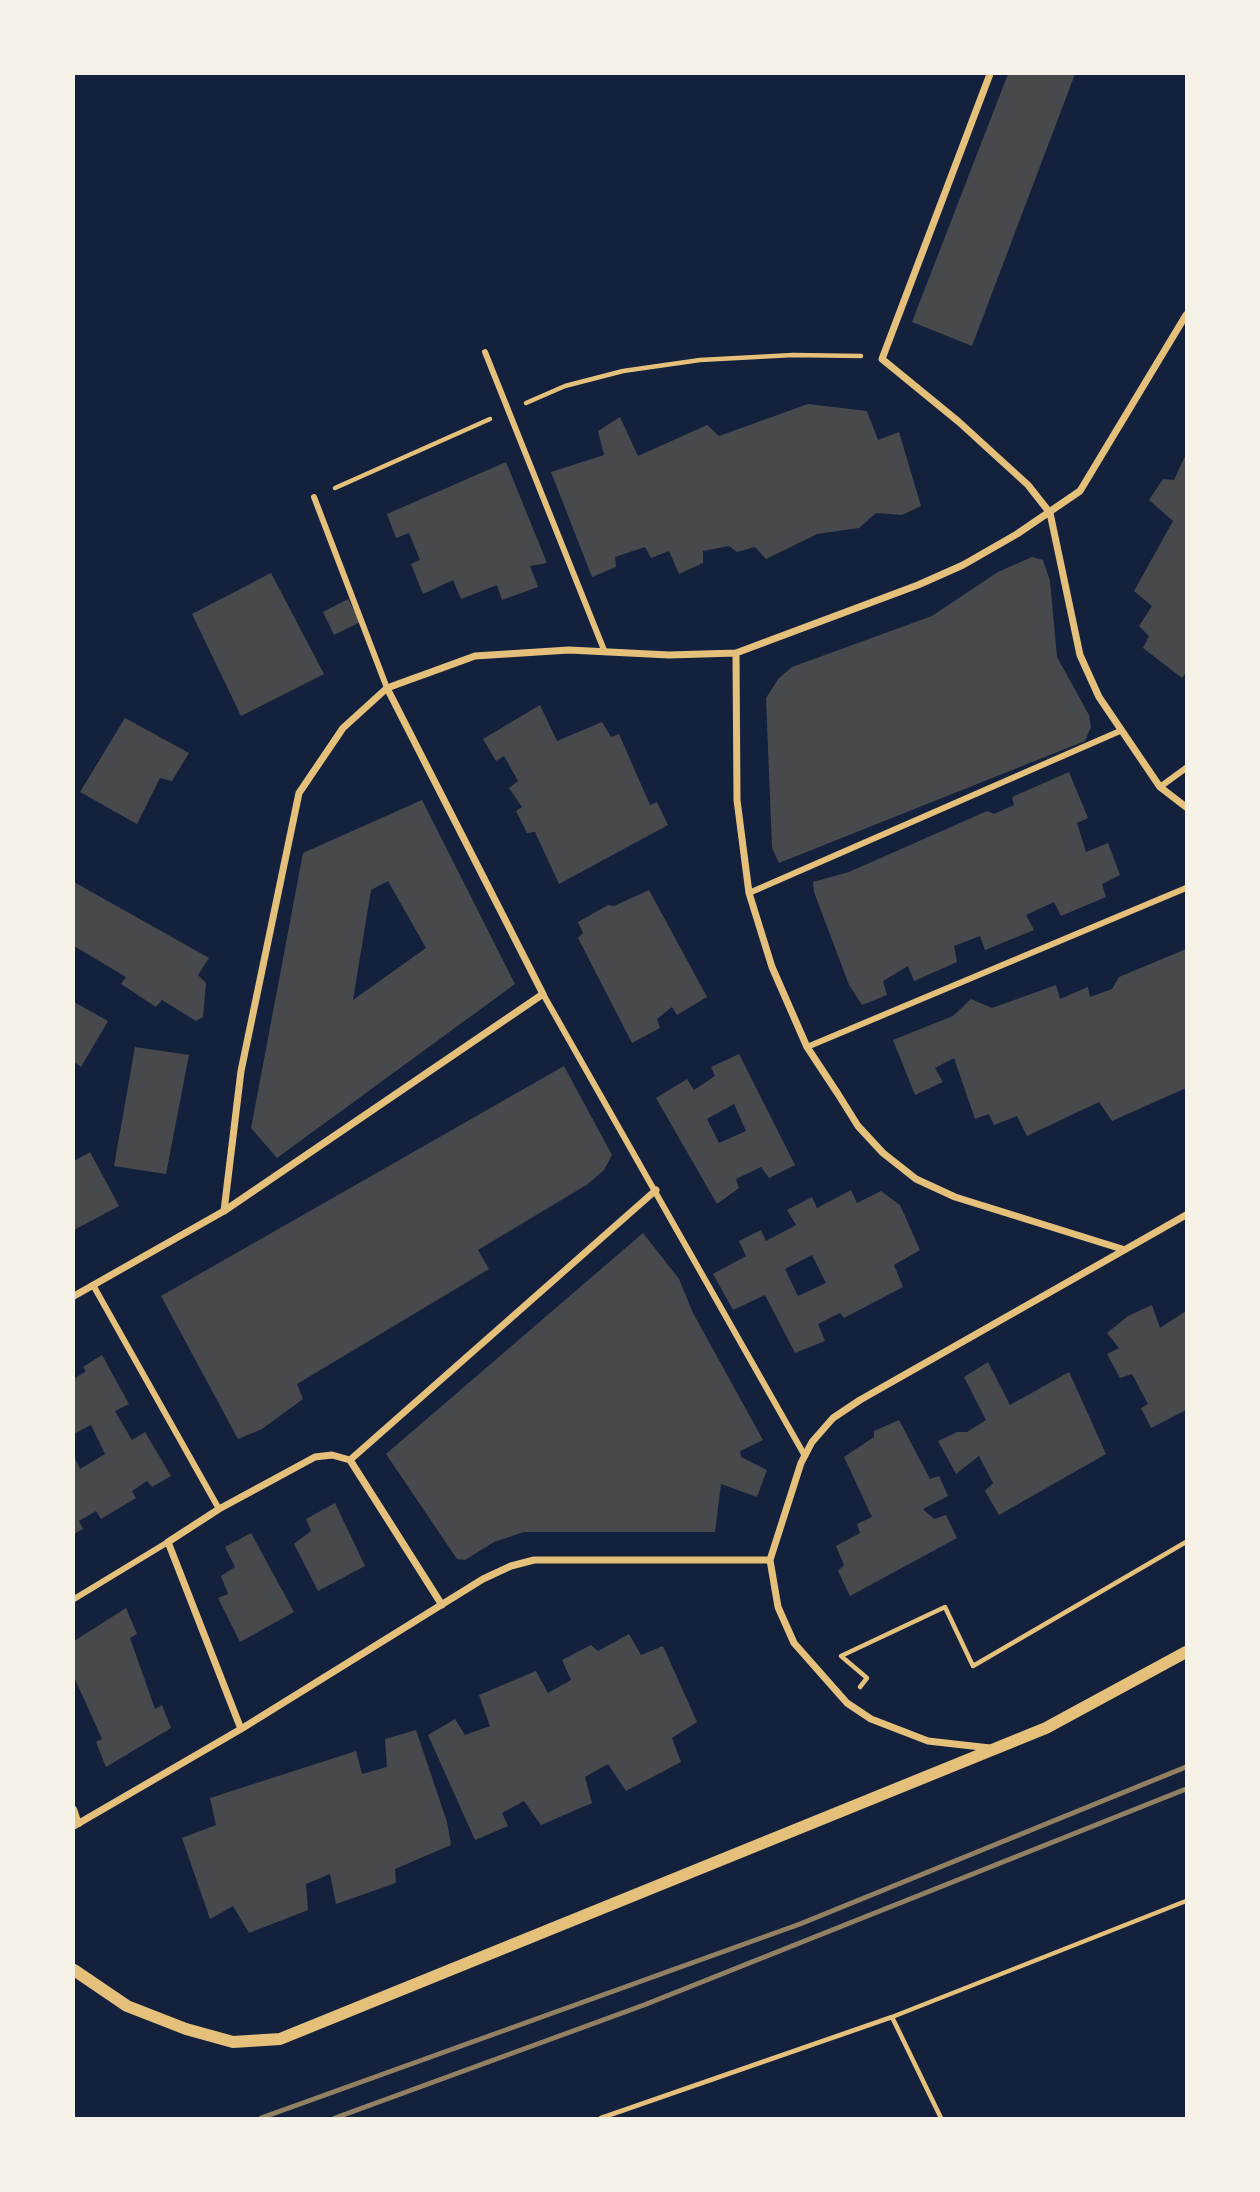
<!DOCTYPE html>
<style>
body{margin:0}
#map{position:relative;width:1260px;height:2192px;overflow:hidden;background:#14213d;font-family:"Archivo Narrow",sans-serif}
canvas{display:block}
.frame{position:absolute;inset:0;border:75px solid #f6f1e7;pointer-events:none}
</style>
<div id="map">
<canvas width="1260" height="2192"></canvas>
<div class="frame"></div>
</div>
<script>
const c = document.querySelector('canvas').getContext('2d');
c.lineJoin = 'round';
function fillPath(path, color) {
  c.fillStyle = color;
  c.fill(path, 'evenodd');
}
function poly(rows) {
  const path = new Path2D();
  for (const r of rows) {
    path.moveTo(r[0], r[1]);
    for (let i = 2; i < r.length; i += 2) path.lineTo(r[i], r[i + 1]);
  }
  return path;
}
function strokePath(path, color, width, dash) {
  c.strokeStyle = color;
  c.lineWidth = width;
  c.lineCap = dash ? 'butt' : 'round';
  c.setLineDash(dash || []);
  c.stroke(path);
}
fillPath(poly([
 [1008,74,1075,74,972,346,912,322],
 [808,404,867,411,878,440,899,432,921,506,902,515,876,513,859,528,817,534,766,559,755,547,737,552,729,546,703,551,703,563,679,574,669,551,651,558,645,547,615,557,616,567,592,577,551,472,604,455,598,431,620,417,638,456,707,425,719,436],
 [1186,454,1186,673,1182,678,1143,648,1149,636,1139,626,1152,606,1134,591,1173,521,1149,500,1163,479,1174,480],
 [506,462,547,563,530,566,538,587,502,600,497,585,461,599,453,580,423,594,411,564,420,560,409,533,396,538,387,514],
 [1032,557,1043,560,1050,581,1057,657,1089,715,1091,727,1085,741,779,863,772,848,766,698,779,678,792,667,932,616,998,572],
 [271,573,324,674,241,716,192,614],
 [348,599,360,622,334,635,323,612],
 [540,705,557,741,602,722,611,737,619,734,650,805,657,802,668,825,559,884,535,832,527,833,516,811,522,807,509,788,518,781,504,756,496,761,483,739],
 [125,718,189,753,172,781,160,778,137,824,80,792],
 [1069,772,1088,818,1077,823,1086,852,1108,843,1120,875,1102,884,1106,897,1061,916,1054,902,1026,915,1034,930,985,950,980,936,954,946,957,962,914,981,908,966,883,981,887,995,862,1005,849,985,814,892,813,882,849,872,987,811,994,814,1014,805,1012,797],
 [422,800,515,984,277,1158,251,1128,303,853],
 [388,881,426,948,353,1000,371,890],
 [74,882,209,958,198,975,206,983,203,1017,196,1021,162,1000,156,1007,121,984,126,977,74,946],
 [649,890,707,997,677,1015,672,1007,657,1019,660,1028,632,1043,578,938,583,933,578,922,608,905,614,906],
 [1186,949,1186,1088,1112,1121,1099,1102,1027,1136,1017,1116,994,1125,989,1114,975,1119,954,1058,935,1068,943,1082,915,1095,893,1040,953,1016,971,999,992,1008,1056,985,1060,999,1088,987,1090,997,1112,989,1119,977],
 [74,1002,108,1021,81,1067,74,1062],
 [135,1047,189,1055,166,1174,114,1166],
 [739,1054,795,1165,769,1178,761,1167,736,1179,739,1188,717,1204,656,1098,687,1079,694,1090,715,1076,711,1067],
 [734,1104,746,1131,719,1143,707,1119],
 [564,1066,612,1155,604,1170,588,1184,478,1250,489,1269,297,1384,303,1399,262,1429,238,1439,161,1296],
 [90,1152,119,1206,74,1230,74,1161],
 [851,1190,857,1203,881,1191,900,1205,920,1250,894,1265,903,1287,844,1318,840,1313,818,1324,825,1341,795,1353,765,1295,733,1310,713,1274,746,1256,739,1241,761,1230,766,1241,796,1225,787,1210,812,1197,817,1208],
 [812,1255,826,1283,798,1296,785,1269],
 [643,1233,679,1279,693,1313,763,1440,740,1451,741,1457,767,1470,757,1497,721,1484,715,1532,524,1532,494,1542,465,1560,457,1559,386,1454],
 [1152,1305,1160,1328,1186,1311,1186,1410,1151,1428,1141,1408,1148,1404,1132,1374,1120,1378,1107,1354,1119,1348,1107,1333,1128,1316],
 [102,1355,129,1404,115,1411,132,1440,145,1432,171,1476,152,1487,147,1481,132,1491,136,1498,101,1519,96,1511,79,1521,83,1529,74,1534,74,1456,80,1469,105,1454,91,1425,74,1434,74,1379,86,1371,83,1367],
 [988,1362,1010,1405,1069,1372,1106,1454,999,1515,985,1491,993,1483,979,1456,956,1474,938,1441,957,1432,967,1432,986,1420,964,1377],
 [899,1420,930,1479,939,1476,948,1496,923,1509,934,1519,946,1515,957,1538,850,1596,838,1571,844,1565,836,1546,860,1533,857,1524,872,1517,844,1457,874,1437,874,1431],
 [335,1503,365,1566,318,1591,294,1544,311,1531,306,1519],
 [251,1533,294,1612,240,1642,218,1598,228,1594,221,1576,235,1567,225,1547],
 [126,1608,137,1634,130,1638,155,1709,162,1705,171,1728,106,1767,96,1742,102,1739,74,1677,74,1641],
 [629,1634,641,1655,663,1646,697,1722,672,1738,681,1762,626,1791,608,1764,585,1777,592,1803,541,1825,524,1801,502,1813,508,1826,475,1840,428,1735,455,1719,465,1735,490,1726,479,1695,536,1671,548,1693,571,1680,562,1660,591,1645,598,1651],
 [416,1730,447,1822,451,1845,395,1869,396,1883,336,1904,330,1874,306,1884,308,1910,249,1933,233,1906,210,1919,182,1838,216,1825,210,1798,356,1751,362,1774,387,1767,385,1739]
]), '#48494c');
strokePath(poly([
 [526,403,565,386,623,371,700,360,793,355,861,356],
 [335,488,490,419],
 [860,1687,867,1678,841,1656,945,1607,973,1666,1186,1542],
 [892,2017,941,2118],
 [601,2118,892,2017,1186,1901]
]), '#e5c07b', 4.5);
strokePath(poly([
 [485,352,604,650],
 [314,497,387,688],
 [1160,787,1186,768],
 [749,893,1120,731],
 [543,994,805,1456],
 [807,1047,1186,888],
 [93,1285,219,1509],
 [74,1599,168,1542],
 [74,1809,79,1824]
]), '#e5c07b', 6);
strokePath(poly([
 [990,74,882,359,959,422,1028,485,1050,513,1080,655,1099,697,1160,787,1186,807],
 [736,653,737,800,749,893,772,967,807,1047,838,1094,858,1126,883,1153,916,1179,955,1197,1122,1249],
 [224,1211,241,1071,299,793,343,728,387,688,475,656,569,650,669,655,736,653,918,585,963,565,1017,534,1080,491,1186,315],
 [74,1296,224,1211,543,994,387,688],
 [350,1460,656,1190],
 [350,1460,442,1605],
 [241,1729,168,1542,219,1509,315,1457,332,1455,350,1460],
 [990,1748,928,1741,871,1719,847,1703,794,1643,778,1607,770,1560,801,1463,812,1442,833,1418,860,1400,1186,1215],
 [74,1826,241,1729,483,1579,511,1566,534,1560,770,1560]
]), '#e5c07b', 7);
strokePath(poly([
 [74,1970,127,2006,186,2029,233,2042,280,2039,1046,1728,1186,1652]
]), '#e5c07b', 12);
strokePath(poly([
 [261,2118,800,1924,1186,1767],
 [335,2118,644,2005,1186,1789]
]), '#918062', 5);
</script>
